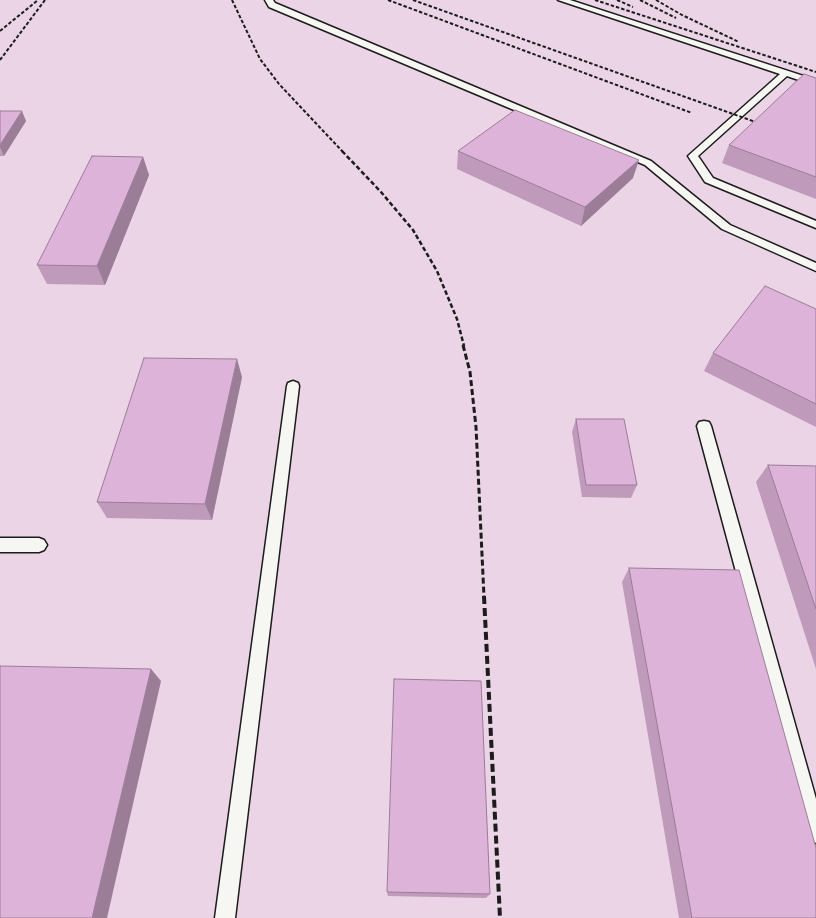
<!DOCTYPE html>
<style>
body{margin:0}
canvas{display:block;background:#efe2ea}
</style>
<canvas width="816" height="918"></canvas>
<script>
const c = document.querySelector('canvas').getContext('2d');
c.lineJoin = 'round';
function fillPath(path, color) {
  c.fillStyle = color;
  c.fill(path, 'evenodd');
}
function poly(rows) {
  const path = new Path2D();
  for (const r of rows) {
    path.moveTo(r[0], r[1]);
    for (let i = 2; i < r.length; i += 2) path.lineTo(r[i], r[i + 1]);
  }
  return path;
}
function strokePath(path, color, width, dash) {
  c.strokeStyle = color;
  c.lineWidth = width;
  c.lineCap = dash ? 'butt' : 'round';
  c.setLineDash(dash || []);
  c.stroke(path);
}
fillPath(poly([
 [0,0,816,0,816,918,0,918]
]), '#ead4e5');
const service = poly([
 [265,0,273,0,275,3,651,161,730,225,816,263,816,271,722,229,645,165,269,7,265,0],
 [558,0,570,0,816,80,816,86,787,76,698,156,713,178,816,221,816,228,705,182,688,156,780,74,558,0],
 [293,381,298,383,299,386,235,918,215,918,287,386,288,383,293,381],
 [704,421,709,422,711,426,816,799,816,843,809,840,806,833,697,426,699,422,704,421],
 [0,538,39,538,44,540,47,545,44,550,39,552,0,552,0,538]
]);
strokePath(service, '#1c1c1c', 3);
fillPath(service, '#f6f6f2');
strokePath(poly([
 [232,0,260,59,279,84,343,152],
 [388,0,692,113],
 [413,0,764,125],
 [595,0,816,72],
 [617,0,633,7],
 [640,0,676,18],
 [656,0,682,15,739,42],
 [0,31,38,0],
 [0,60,45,0]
]), '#1c1c1c', 2, [3.5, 2]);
strokePath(poly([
 [342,151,381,192,413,230,437,271,457,319,464,346]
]), '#1c1c1c', 2.5, [4.5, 2.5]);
strokePath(poly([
 [463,345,470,372,476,427,484,597]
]), '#1c1c1c', 3, [6, 3]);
strokePath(poly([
 [484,596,500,918]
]), '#1c1c1c', 4, [8, 4]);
fillPath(poly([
 [816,78,816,199,722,163,729,145],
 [0,111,26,121,4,156,0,156],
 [458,151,633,178,581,226,457,169],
 [143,157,149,175,105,285,47,284,37,265],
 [816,309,816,427,704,371,713,353],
 [242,377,212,520,107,518,97,502],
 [576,419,637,485,631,498,582,497,572,432],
 [768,465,816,466,816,669,756,482],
 [629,568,816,918,679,918,622,582],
 [387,892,490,894,486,898,388,896]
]), '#bf9abb');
fillPath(poly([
 [22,111,26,121,4,156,0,147,0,145],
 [143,157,149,175,105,285,97,266],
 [639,160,633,178,581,226,585,207],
 [237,359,242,377,212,520,205,504],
 [151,669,161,681,107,918,92,918]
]), '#9b7d98');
const building = poly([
 [804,74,816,78,816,177,729,145,804,74],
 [515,110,639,160,585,207,458,151,515,110],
 [0,111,22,111,0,145,0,111],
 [92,156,143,157,97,266,37,265,92,156],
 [765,286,816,309,816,404,713,353,765,286],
 [144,358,237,359,205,504,97,502,144,358],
 [576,419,624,419,637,485,586,485,576,419],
 [768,465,816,466,816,609,768,465],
 [629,568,739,570,816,848,816,918,692,918,629,568],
 [0,666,151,669,92,918,0,918,0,666],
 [394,679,481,681,490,894,387,892,394,679]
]);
fillPath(building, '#deb3d9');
strokePath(building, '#9b7d98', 1);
</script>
